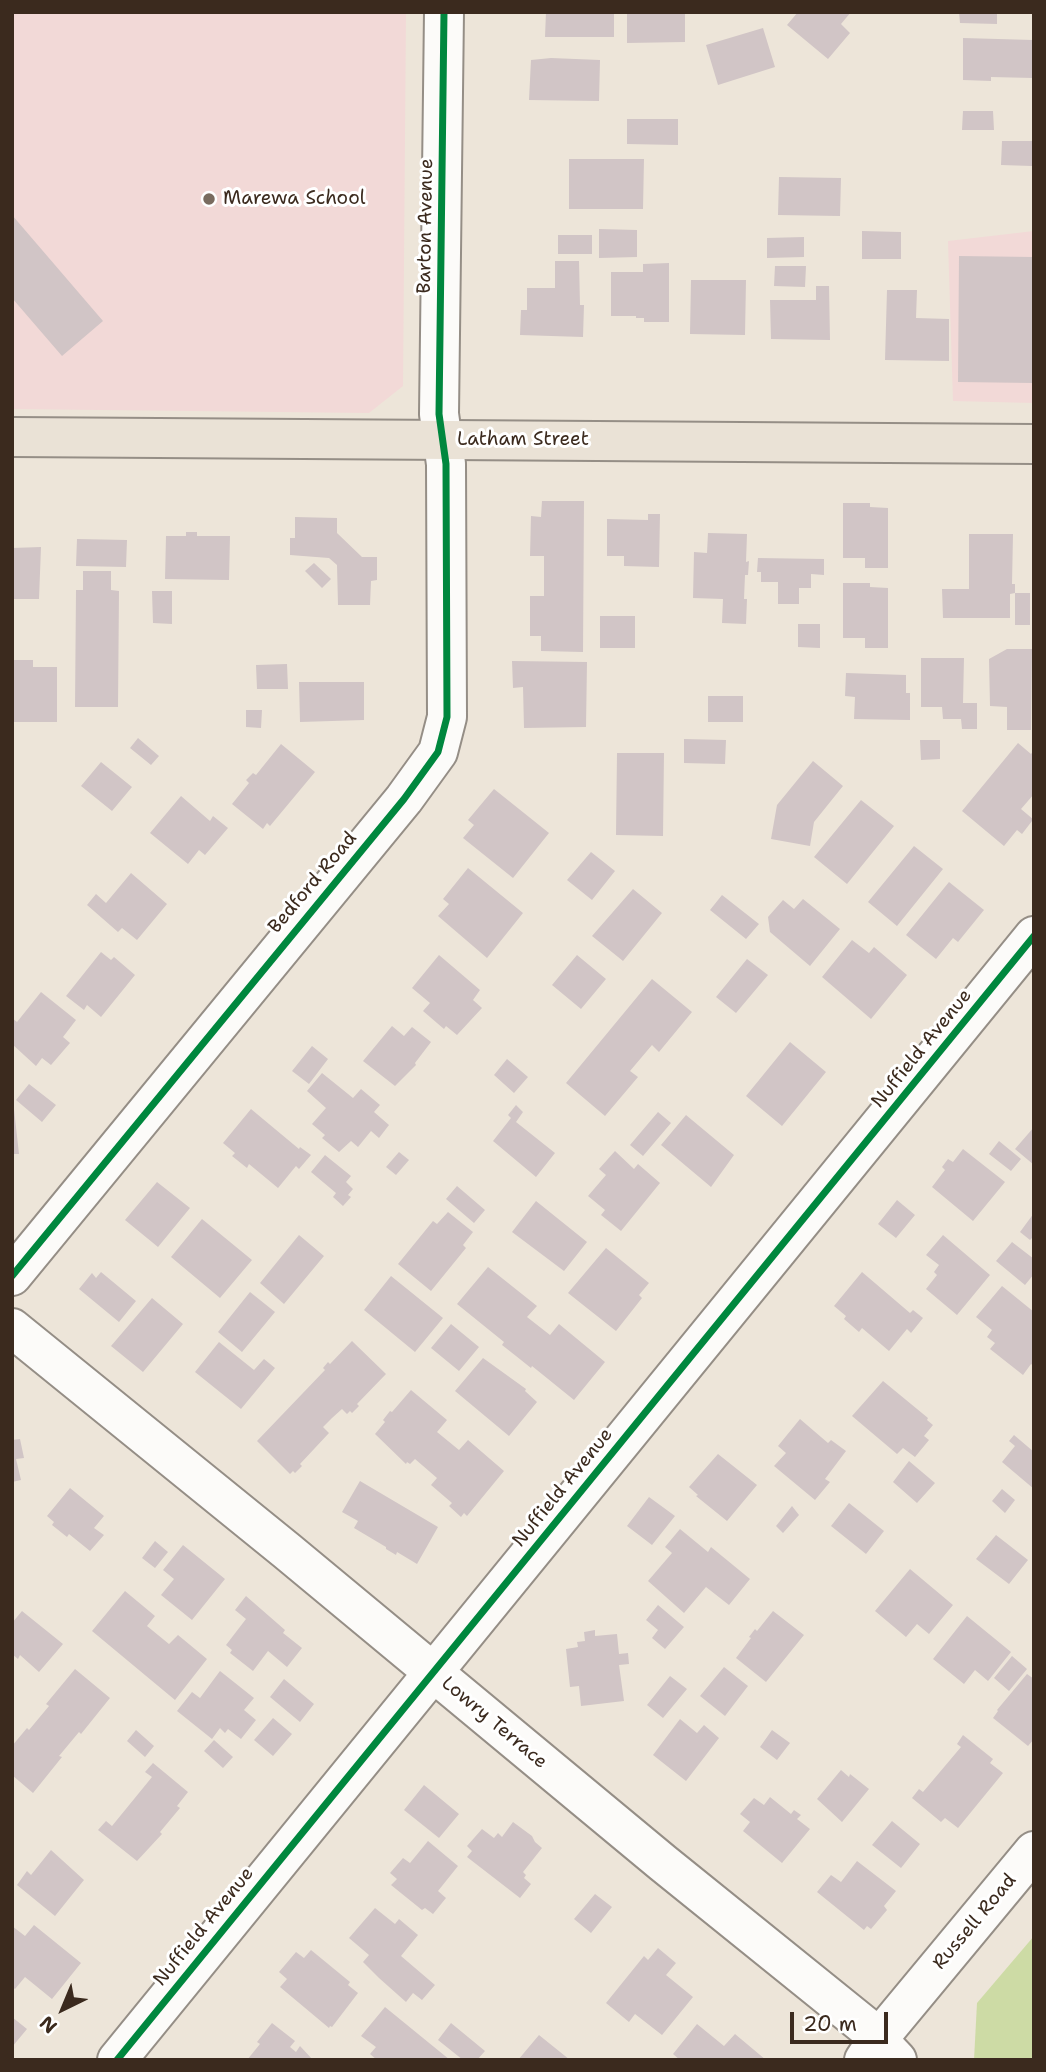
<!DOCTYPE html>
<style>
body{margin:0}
#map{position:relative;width:1046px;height:2072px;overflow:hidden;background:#ede5d9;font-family:"Shantell Sans",sans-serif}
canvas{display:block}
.frame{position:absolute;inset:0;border:14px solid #3b2a1e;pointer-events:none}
.north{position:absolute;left:28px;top:1974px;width:70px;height:70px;-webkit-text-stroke:5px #fff;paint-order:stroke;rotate:223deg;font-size:19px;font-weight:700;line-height:28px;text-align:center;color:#3b2a1e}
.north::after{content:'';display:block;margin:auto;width:24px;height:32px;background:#3b2a1e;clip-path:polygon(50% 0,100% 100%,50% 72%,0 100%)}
.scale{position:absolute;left:790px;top:2012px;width:98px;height:32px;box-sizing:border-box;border:4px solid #3b2a1e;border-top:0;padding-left:9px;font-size:21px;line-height:24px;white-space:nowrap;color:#3b2a1e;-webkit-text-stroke:5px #fff;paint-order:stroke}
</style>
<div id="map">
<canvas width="1046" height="2072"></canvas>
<div class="frame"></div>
<div class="north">N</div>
<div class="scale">20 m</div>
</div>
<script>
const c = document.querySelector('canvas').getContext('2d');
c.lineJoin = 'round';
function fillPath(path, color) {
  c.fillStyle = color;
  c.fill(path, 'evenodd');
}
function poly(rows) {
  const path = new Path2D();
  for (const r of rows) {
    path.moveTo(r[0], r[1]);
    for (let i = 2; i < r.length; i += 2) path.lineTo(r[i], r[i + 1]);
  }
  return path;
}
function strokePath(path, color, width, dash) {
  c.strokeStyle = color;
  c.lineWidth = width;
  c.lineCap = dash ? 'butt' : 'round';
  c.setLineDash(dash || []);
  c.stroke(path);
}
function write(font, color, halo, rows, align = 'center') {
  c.font = font + ' "Shantell Sans",sans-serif';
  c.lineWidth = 6;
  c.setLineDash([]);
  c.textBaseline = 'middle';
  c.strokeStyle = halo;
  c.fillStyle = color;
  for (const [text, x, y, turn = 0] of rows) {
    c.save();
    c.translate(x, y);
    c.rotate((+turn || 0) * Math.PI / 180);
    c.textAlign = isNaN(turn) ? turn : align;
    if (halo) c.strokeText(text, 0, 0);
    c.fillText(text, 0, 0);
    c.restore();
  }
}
fillPath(poly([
 [12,12,406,12,403,386,369,413,12,409],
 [1034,231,1034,403,953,401,948,241]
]), '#f2d9d7');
fillPath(poly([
 [1034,1936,1034,2060,974,2060,977,2003]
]), '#cddba5');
fillPath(poly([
 [546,12,614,12,614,37,545,37],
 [627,12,685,12,685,42,627,43],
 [798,12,851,12,841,24,850,33,828,59,787,25],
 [959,12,997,12,997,24,960,23],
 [763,28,775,67,718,85,706,45],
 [963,38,1033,40,1033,78,991,77,991,81,963,80],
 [551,58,600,60,599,101,529,100,531,60],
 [963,111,993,111,994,130,962,130],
 [627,119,678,119,678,145,627,144],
 [1002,141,1032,141,1032,166,1001,165],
 [569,159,644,159,643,209,569,209],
 [779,177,841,178,840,216,778,215],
 [12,215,103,321,62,356,12,298],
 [599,229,637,230,637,257,599,258],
 [862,231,901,232,901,259,862,259],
 [558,235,592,235,592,254,558,254],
 [804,237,804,257,767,258,767,238],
 [959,256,1033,257,1032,383,958,382],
 [555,261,579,261,580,305,584,305,583,337,520,335,521,310,527,310,527,288,555,288],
 [669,263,669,322,644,322,644,318,636,318,636,316,611,316,611,272,643,272,643,264],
 [775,266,806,266,805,287,774,286],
 [691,280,746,280,745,335,690,334],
 [816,286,829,286,830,340,771,339,770,300,816,300],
 [887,290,917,290,916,318,949,319,949,361,885,360],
 [542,501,584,501,583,652,541,651,541,636,530,636,530,596,544,596,544,556,530,556,531,516,541,517],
 [843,503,870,503,870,507,888,508,888,568,865,568,865,558,843,558],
 [648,514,660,514,659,567,624,566,624,556,607,556,607,519,648,520],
 [295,517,337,518,337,533,362,557,377,557,377,580,371,581,370,605,338,605,337,565,329,558,290,555,290,538,295,538],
 [186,532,197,532,197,536,230,536,229,580,165,579,166,536,186,536],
 [708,533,747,534,746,562,749,561,748,575,745,575,744,599,747,599,746,624,722,623,723,599,693,598,694,552,707,553],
 [969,534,1013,534,1012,584,1015,584,1015,593,1010,594,1010,618,943,618,942,589,969,589],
 [77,539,127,540,126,567,76,566],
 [41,547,39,599,12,599,12,548],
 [758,558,824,559,824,575,811,574,811,588,799,588,799,604,778,604,778,582,761,582,761,572,757,572],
 [314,563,331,579,322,588,305,571],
 [83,571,111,571,111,590,119,591,118,707,75,707,76,590,83,590],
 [843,583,870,583,870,587,888,588,888,648,865,648,865,638,843,638],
 [152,591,172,591,172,624,153,623],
 [1015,593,1030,593,1030,625,1015,625],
 [600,616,635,616,635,648,600,648],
 [798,624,820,624,820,648,798,647],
 [1007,649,1032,649,1031,730,1007,730,1007,707,990,706,989,659],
 [921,658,964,658,963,703,977,703,977,729,962,729,961,719,943,719,942,707,921,707],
 [12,660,33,660,33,667,57,667,57,722,13,722],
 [512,661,587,662,586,727,524,728,523,687,513,688],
 [287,664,288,689,257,689,256,665],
 [846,673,906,675,906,693,910,693,910,720,854,719,855,697,845,696],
 [299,682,364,682,364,720,300,722],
 [708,696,743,696,743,722,708,722],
 [246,710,262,710,261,728,246,727],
 [138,738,159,756,151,765,130,748],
 [684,739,726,740,725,764,684,763],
 [920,740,940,740,940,759,921,760],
 [1018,743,1031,754,1034,750,1034,777,1032,780,1034,794,1021,809,1034,820,1034,823,1032,821,1022,834,1017,830,1004,846,962,811],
 [281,744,315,772,270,826,267,823,263,829,232,804,249,783,246,780,253,773,256,775],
 [617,753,664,753,663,836,616,835],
 [813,761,843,786,814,822,810,846,771,839,777,805],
 [101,762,132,787,112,811,81,786],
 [494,789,549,833,513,878,463,838,474,825,468,820],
 [181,796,210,821,213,816,228,828,205,855,199,850,188,864,150,833],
 [861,800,894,826,847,884,814,857],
 [914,846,943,869,897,926,868,902],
 [591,852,615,871,592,900,567,880],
 [468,868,523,913,487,958,438,916,449,904,443,899],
 [131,873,167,904,137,940,122,928,118,932,87,905,96,894,106,903],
 [949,882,984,910,958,942,953,938,936,959,906,935],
 [633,889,662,913,623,961,592,936],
 [722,895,759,924,746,939,710,910],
 [803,899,840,929,810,966,770,932,768,917,783,900,794,909],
 [852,940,869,953,874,947,907,975,871,1019,822,977],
 [101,952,111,960,114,957,135,975,101,1017,87,1005,84,1010,66,996],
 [439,955,480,990,473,1000,482,1008,457,1035,446,1026,444,1029,423,1011,430,1003,412,988],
 [577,955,606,979,581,1009,552,985],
 [747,959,768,975,736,1013,716,997],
 [652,979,692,1012,659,1052,652,1045,630,1071,638,1077,605,1116,566,1083],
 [41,992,76,1020,63,1037,70,1043,51,1065,42,1058,36,1066,12,1044,12,1018,17,1022],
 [392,1026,404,1036,412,1027,431,1042,415,1063,416,1065,395,1086,363,1061],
 [790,1042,826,1072,782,1126,746,1096],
 [312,1046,328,1059,309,1084,292,1071],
 [507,1059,528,1077,514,1093,494,1075],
 [322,1073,353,1098,361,1089,380,1105,374,1112,389,1125,379,1138,371,1131,358,1147,351,1141,339,1152,322,1138,325,1135,312,1124,326,1108,307,1091],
 [29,1084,56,1105,42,1122,16,1100],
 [516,1105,523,1112,516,1122,555,1153,536,1177,493,1141,511,1118,508,1115],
 [12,1109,14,1109,19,1154,12,1154],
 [251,1109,299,1149,300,1147,311,1155,299,1169,296,1166,278,1188,249,1164,247,1168,232,1156,235,1153,223,1143],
 [658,1112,671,1123,643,1156,630,1145],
 [686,1115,734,1155,711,1187,661,1145],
 [1034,1127,1034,1165,1015,1149],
 [999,1141,1021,1159,1011,1171,989,1154],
 [963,1149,1005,1182,973,1221,932,1187,945,1170,942,1167,948,1159,953,1162],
 [615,1151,634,1169,638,1164,660,1183,621,1231,601,1215,605,1210,588,1196,606,1175,599,1169],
 [399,1152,409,1160,396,1175,386,1167],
 [325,1155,351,1176,346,1182,353,1189,348,1195,351,1197,343,1206,333,1197,336,1193,311,1172],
 [157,1182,190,1208,158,1247,125,1220],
 [457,1186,485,1210,474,1223,446,1199],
 [897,1200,915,1215,896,1238,878,1224],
 [536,1201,587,1242,564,1271,512,1232],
 [448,1212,473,1232,463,1245,466,1248,431,1291,398,1264,433,1221,437,1224],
 [1034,1213,1034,1236,1030,1240,1020,1232],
 [202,1219,252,1260,220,1298,171,1257],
 [299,1235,324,1256,284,1304,260,1283],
 [943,1235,990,1275,957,1315,926,1289,937,1275,934,1272,939,1265,926,1255],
 [1012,1242,1034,1259,1034,1274,1025,1285,996,1261],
 [606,1248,649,1283,639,1295,642,1298,616,1331,568,1293],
 [488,1267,537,1306,527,1317,550,1335,559,1324,605,1362,574,1400,532,1366,531,1368,516,1356,502,1345,504,1342,457,1304],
 [101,1272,136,1301,119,1322,79,1289,92,1273,96,1278],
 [862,1272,910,1313,913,1310,923,1318,911,1333,907,1329,889,1351,862,1328,859,1332,844,1319,846,1316,834,1306],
 [391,1276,443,1318,415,1352,364,1310],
 [1002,1286,1034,1312,1034,1366,1031,1364,1023,1375,990,1349,995,1343,987,1337,992,1330,976,1317],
 [250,1292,275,1312,242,1352,218,1332],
 [152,1298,183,1324,143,1372,111,1346],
 [451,1324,479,1347,459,1371,431,1348],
 [352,1341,386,1374,357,1404,359,1406,352,1413,350,1411,347,1414,342,1409,332,1418,323,1427,329,1433,300,1464,302,1466,295,1473,293,1471,290,1474,257,1441,325,1370,323,1368,328,1362,330,1364],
 [219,1342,254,1370,264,1359,275,1368,241,1409,195,1372],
 [483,1358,526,1389,525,1391,537,1402,509,1436,455,1391],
 [883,1381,928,1418,927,1420,933,1425,924,1436,929,1440,915,1457,903,1448,897,1454,852,1416],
 [411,1390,447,1420,437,1432,459,1450,468,1440,504,1471,467,1516,464,1513,461,1517,449,1506,452,1503,431,1485,437,1478,415,1459,410,1464,407,1462,406,1464,375,1434,385,1422,383,1420,390,1411,392,1412],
 [800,1419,828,1443,831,1440,846,1451,825,1479,830,1482,815,1500,774,1466,786,1453,778,1446],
 [1014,1435,1034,1452,1034,1489,1002,1462,1015,1446,1009,1441],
 [20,1439,24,1458,16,1459,21,1480,12,1482,12,1440],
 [718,1454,757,1485,727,1521,696,1496,698,1495,689,1487],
 [909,1461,935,1483,917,1503,893,1482],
 [360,1481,438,1527,417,1564,397,1552,396,1555,386,1549,386,1547,354,1528,358,1521,342,1512],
 [70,1488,104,1516,94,1528,104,1535,90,1551,69,1534,67,1537,52,1525,54,1522,47,1516],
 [1002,1489,1015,1500,1005,1513,992,1501],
 [649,1497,675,1516,652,1545,627,1526],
 [849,1503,884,1531,866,1554,831,1526],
 [792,1506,799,1515,783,1533,776,1526],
 [680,1529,708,1552,711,1547,750,1579,729,1605,706,1587,684,1613,648,1581,672,1553,665,1547],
 [996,1535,1028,1560,1009,1584,976,1559],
 [155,1541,168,1552,155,1568,142,1558],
 [183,1545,225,1579,192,1620,161,1595,174,1579,163,1570],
 [910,1569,953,1605,929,1634,917,1624,906,1637,875,1611],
 [125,1591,155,1616,147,1626,169,1644,178,1635,207,1659,175,1700,92,1631],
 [246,1596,285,1630,283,1633,302,1648,287,1667,268,1651,253,1671,230,1653,232,1650,226,1645,246,1619,235,1610],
 [658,1605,684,1627,665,1649,652,1638,658,1630,646,1620],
 [22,1611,63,1644,39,1672,20,1655,18,1659,12,1654,12,1623],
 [773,1611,804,1635,766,1682,736,1658,751,1638,749,1637,755,1629,757,1631],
 [967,1616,1011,1652,988,1681,975,1670,964,1684,933,1659],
 [595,1630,595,1636,617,1634,619,1654,628,1653,629,1664,619,1665,624,1701,581,1706,579,1686,570,1687,566,1649,578,1647,577,1642,585,1641,584,1632],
 [1012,1656,1027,1669,1009,1691,994,1678],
 [724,1667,748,1686,725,1716,700,1696],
 [75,1669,110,1698,81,1734,79,1732,59,1756,62,1757,33,1793,12,1775,12,1746,27,1728,29,1730,49,1706,46,1704],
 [220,1671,254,1698,244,1710,256,1720,241,1739,228,1729,225,1733,220,1728,212,1739,177,1711,192,1692,200,1698],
 [1027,1674,1034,1679,1034,1739,1028,1746,993,1718,998,1711,997,1710],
 [670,1676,687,1689,663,1718,647,1705],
 [284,1679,314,1704,300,1722,270,1697],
 [273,1718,292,1734,273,1756,254,1740],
 [680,1719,697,1733,704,1725,719,1738,686,1781,653,1755],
 [136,1730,154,1746,145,1757,127,1741],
 [772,1730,790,1743,777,1760,760,1747],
 [963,1735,993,1759,990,1763,1003,1773,958,1828,945,1818,941,1822,912,1798,919,1789,923,1792,961,1747,957,1744],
 [214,1740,233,1757,223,1768,204,1751],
 [153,1763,188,1792,177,1806,180,1808,160,1832,162,1834,137,1861,98,1830,106,1821,112,1826,152,1777,145,1772],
 [841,1770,849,1777,850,1774,869,1789,842,1822,817,1799],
 [424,1785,459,1814,439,1838,404,1810],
 [770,1797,791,1814,794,1810,801,1815,797,1819,810,1829,782,1863,743,1831,750,1822,740,1814,754,1798,764,1805],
 [892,1821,920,1844,901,1868,872,1845],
 [513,1822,532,1836,535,1842,542,1848,523,1872,526,1875,524,1878,531,1884,520,1898,467,1857,472,1851,467,1846,482,1829,494,1838,498,1833,502,1837],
 [428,1841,458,1866,438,1891,446,1898,433,1914,425,1908,422,1910,391,1885,397,1879,390,1873,403,1858,410,1863],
 [51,1850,84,1880,55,1916,17,1885,27,1871,31,1875],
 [857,1861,896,1891,884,1906,887,1910,871,1929,867,1926,864,1930,817,1892,831,1875,841,1882],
 [595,1894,612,1907,591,1933,574,1919],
 [375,1908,395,1924,399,1919,418,1935,401,1956,435,1985,422,2000,413,1993,406,2002,379,1978,363,1962,369,1955,349,1938],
 [34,1925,81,1963,52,1999,25,1977,15,1989,12,1987,12,1926,25,1936],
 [658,1948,676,1963,666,1975,693,1997,662,2035,635,2014,629,2022,606,2003,644,1956,648,1960],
 [311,1950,350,1982,348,1985,358,1993,332,2027,330,2026,329,2028,280,1987,287,1979,279,1972,296,1952,304,1958],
 [385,2007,450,2060,377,2060,370,2054,376,2047,361,2036],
 [12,2017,27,2029,12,2047],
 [272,2023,295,2041,290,2047,296,2052,300,2046,313,2060,247,2060,260,2044,257,2042],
 [451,2023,485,2051,477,2060,463,2060,438,2040],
 [697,2024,724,2046,735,2034,766,2060,680,2060,673,2054],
 [539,2035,570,2060,518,2060]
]), '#d1c5c6');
const minor = poly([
 [12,1276,404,799,438,752,447,717,446,464,439,414,444,12],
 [12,1328,287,1551,663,1863,865,2026,897,2060],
 [117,2060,1034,936],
 [864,2060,878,2039,1034,1851]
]);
const major = poly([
 [12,437,1034,444]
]);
strokePath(minor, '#958e86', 42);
strokePath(major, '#958e86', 42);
strokePath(minor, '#fcfbf9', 38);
strokePath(major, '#eae2d6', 38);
strokePath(poly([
 [12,1276,404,799,438,752,447,717,446,464,439,414,444,12],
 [117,2060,1034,936]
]), '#00873e', 7);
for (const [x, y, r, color] of [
 [209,199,7,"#796b5f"]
]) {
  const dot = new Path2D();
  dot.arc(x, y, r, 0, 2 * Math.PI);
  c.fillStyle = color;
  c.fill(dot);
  strokePath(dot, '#fff', 2.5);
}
write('19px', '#3b2a1e', '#fff', [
 ["Marewa School",223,199]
], 'left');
write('19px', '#3b2a1e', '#fff', [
 ["Barton Avenue",426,226,-89],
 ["Latham Street",523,440],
 ["Bedford Road",313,883,-50],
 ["Nuffield Avenue",922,1049,-51],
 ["Nuffield Avenue",563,1488,-51],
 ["Lowry Terrace",494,1723,40],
 ["Russell Road",975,1922,-50],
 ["Nuffield Avenue",204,1927,-51]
]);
</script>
